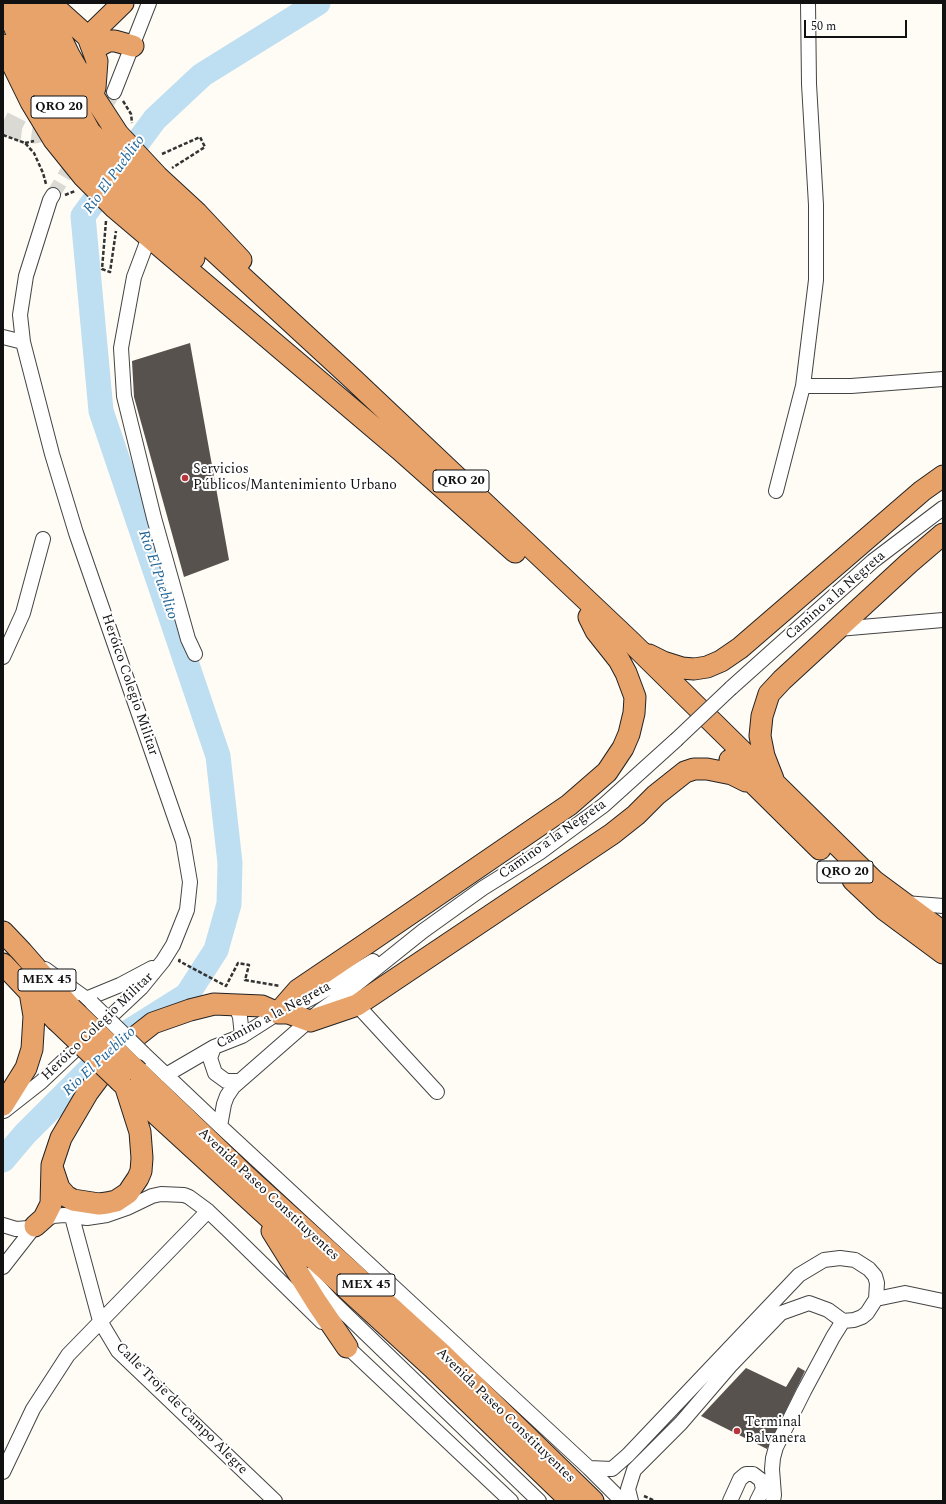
<!DOCTYPE html>
<meta charset="utf-8">
<style>
body{margin:0}
#map{position:relative;width:946px;height:1504px;overflow:hidden;background:#fefcf5;font-family:Spectral,serif}
canvas{display:block}
.frame{position:absolute;inset:0;border:4px solid #111;pointer-events:none}
.scale{position:absolute;left:804px;top:20px;width:103px;height:18px;box-sizing:border-box;border:2px solid #111;border-top:0;padding-left:5px;font-size:12px;line-height:14px;white-space:nowrap;color:#111;-webkit-text-stroke:3px #fff;paint-order:stroke}
</style>
<div id="map">
<canvas width="946" height="1504"></canvas>
<div class="frame"></div>
<div class="scale">50 m</div>
</div>
<script>
const c = document.querySelector('canvas').getContext('2d');
c.lineJoin = 'round';
function poly(rows) {
  const path = new Path2D();
  for (const r of rows) {
    path.moveTo(r[0], r[1]);
    for (let i = 2; i < r.length; i += 2) path.lineTo(r[i], r[i + 1]);
  }
  return path;
}
function strokePath(path, color, width, dash) {
  c.strokeStyle = color;
  c.lineWidth = width;
  c.lineCap = dash ? 'butt' : 'round';
  c.setLineDash(dash || []);
  c.stroke(path);
}
function fillPath(path, color) {
  c.fillStyle = color;
  c.fill(path, 'evenodd');
}
function write(font, color, halo, rows, align = 'center') {
  c.font = font + ' Spectral,serif';
  c.lineWidth = 4;
  c.setLineDash([]);
  c.textBaseline = 'middle';
  c.strokeStyle = halo;
  c.fillStyle = color;
  for (const [text, x, y, turn = 0] of rows) {
    c.save();
    c.translate(x, y);
    c.rotate((+turn || 0) * Math.PI / 180);
    c.textAlign = isNaN(turn) ? turn : align;
    if (halo) c.strokeText(text, 0, 0);
    c.fillText(text, 0, 0);
    c.restore();
  }
}
strokePath(poly([
 [3,1160,25,1134,125,1034,187,995,216,950,229,904,230,863,218,756,101,411,83,216,155,119,202,75,318,3]
]), '#bedef1', 25);
fillPath(poly([
 [190,343,229,560,184,577,134,397,132,361],
 [798,1367,805,1371,767,1449,701,1416,746,1368,786,1387]
]), '#58524e');
strokePath(poly([
 [86,138,114,92],
 [53,195,76,156]
]), '#dad9d3', 14, [14, 7]);
strokePath(poly([
 [3,122,21,131,35,133,55,128,64,122]
]), '#dad9d3', 21, [21, 10]);
const minor = poly([
 [114,92,149,3],
 [149,237,134,277,121,348,124,396,154,518,188,639,195,654],
 [3,337,23,342],
 [803,386,851,386,943,379],
 [776,491,803,386,816,280,816,205,809,84,808,3],
 [838,629,943,620],
 [3,657,23,613,43,539],
 [731,688,873,561,943,508],
 [905,903,943,906],
 [45,969,92,1003],
 [86,999,120,985,152,968],
 [231,1004,237,1009,240,1017,242,1036],
 [357,1005,437,1092],
 [214,1047,210,1058,215,1073,226,1081,239,1081],
 [143,1053,220,1126,589,1468,622,1501],
 [166,1075,214,1047,242,1036,278,1013,296,1006,315,996,373,961],
 [4,1111,41,1082,141,988,163,961,173,945,187,910,190,882,183,841,76,533,52,454,23,342,20,315,26,276,50,200,53,195],
 [220,1126,224,1104,227,1096,233,1087,320,1011,348,991,423,931,483,888,539,853,604,805,676,740],
 [72,1217,100,1321,118,1351,275,1501],
 [3,1225,16,1229,29,1228,53,1216,64,1215,87,1218,107,1215,127,1208,152,1196,161,1194,184,1195,189,1197,208,1211,229,1231,322,1322],
 [3,1267,35,1226],
 [308,1275,331,1300,539,1501],
 [876,1299,905,1293,943,1301],
 [341,1341,511,1501],
 [589,1468,612,1469,628,1455,799,1275,824,1260,840,1258,855,1260,869,1269,875,1276,877,1283,876,1299,867,1313,862,1317,854,1320,843,1321,828,1310,809,1303,781,1313,730,1366,681,1423,634,1470,628,1489,631,1501],
 [3,1472,33,1409,68,1355,208,1211],
 [730,1501,740,1479,746,1474,753,1474,761,1480,763,1489,757,1501],
 [773,1501,774,1495,772,1469,773,1458,776,1447,804,1391,833,1337,843,1321]
]);
const highway = poly([
 [4,3,25,52,82,146,95,161,164,231,194,258],
 [24,3,41,42,90,132,106,148,178,218,354,380,631,642,874,881,943,932],
 [44,3,69,55,88,88,118,134,158,177,197,213,241,260],
 [50,3,88,37,97,61,95,88],
 [88,37,123,3],
 [3,45,31,102,54,140,83,176,115,208,399,449,515,552],
 [93,49,108,41,115,41,133,46],
 [649,655,663,662,682,668,694,669,707,667,721,661,740,648,922,491,943,476],
 [730,760,820,849],
 [773,779,764,756,760,736,762,716,769,694,782,680,909,563,943,534],
 [853,880,885,910,943,953],
 [3,932,22,952,71,1008],
 [3,964,56,1020],
 [278,1013,298,990,363,946,569,805,607,772,623,748,629,734,634,713,635,697,626,673,619,660,596,631,589,617],
 [138,1072,247,1177,442,1354,593,1501],
 [120,1081,432,1367,571,1501],
 [3,1105,26,1068,32,1049,34,1016,30,992],
 [53,1170,59,1188,66,1196,73,1200,99,1204,107,1203,116,1201,128,1193,138,1178,141,1171,142,1158,140,1132,126,1088],
 [35,1226,44,1218,51,1204,52,1165,61,1138,88,1092,115,1056,125,1045,153,1023,190,1010,214,1004,262,1006,278,1013,288,1013,310,1021,357,1005,612,834,636,815,656,795,685,772,694,769,707,769,732,774,746,781],
 [272,1231,317,1303,347,1347]
]);
strokePath(minor, '#444', 16);
strokePath(highway, '#222', 23);
strokePath(poly([
 [123,101,131,114,132,123],
 [3,135,25,143,34,153,43,173,46,184],
 [25,143,34,141],
 [162,154,200,137,205,147,172,168],
 [65,195,75,191],
 [106,221,102,269,110,272,116,231],
 [180,959,179,961,226,986,238,963,249,965,245,980,280,986],
 [644,1496,655,1501]
]), '#333', 2.5, [4, 2]);
strokePath(minor, '#fff', 14);
strokePath(highway, '#e8a36a', 21);
const minorBridge = poly([
 [676,740,731,688],
 [92,1003,143,1053]
]);
const highwayBridge = poly([
 [71,1008,138,1072],
 [56,1020,120,1081]
]);
strokePath(minorBridge, '#444', 16, []);
strokePath(highwayBridge, '#222', 23, []);
strokePath(minorBridge, '#fff', 14);
strokePath(highwayBridge, '#e8a36a', 21);
for (const [x, y, r, color] of [
 [185,478,4,"#b6343a"],
 [737,1431,4,"#b6343a"]
]) {
  const dot = new Path2D();
  dot.arc(x, y, r, 0, 2 * Math.PI);
  c.fillStyle = color;
  c.fill(dot);
  strokePath(dot, '#fff', 1.5);
}
for (const [x, y, w] of [
 [59,107,56],
 [461,481,56],
 [845,872,56],
 [47,980,58],
 [366,1285,58]
]) {
  const box = new Path2D();
  box.roundRect(x - w / 2, y - 11, w, 22, 3);
  c.fillStyle = '#fff';
  c.fill(box);
  strokePath(box, '#111', 1);
}
write('bold 13px', '#111', null, [
 ["QRO 20",59,107],
 ["QRO 20",461,481],
 ["QRO 20",845,872],
 ["MEX 45",47,980],
 ["MEX 45",366,1285]
]);
write('14px', '#111', '#fff', [
 ["Servicios",193,470],
 ["Públicos/Mantenimiento Urbano",193,486],
 ["Terminal",745,1423],
 ["Balvanera",745,1439]
], 'left');
write('14px', '#111', '#fff', [
 ["Camino a la Negreta",836,596,-41],
 ["Heróico Colegio Militar",129,685,71],
 ["Camino a la Negreta",553,840,-35],
 ["Camino a la Negreta",274,1016,-28],
 ["Heróico Colegio Militar",98,1027,-44],
 ["Avenida Paseo Constituyentes",268,1195,43],
 ["Calle Troje de Campo Alegre",181,1409,45],
 ["Avenida Paseo Constituyentes",505,1416,44]
]);
write('italic 15px', '#236699', '#fff', [
 ["Rio El Pueblito",115,175,-54],
 ["Rio El Pueblito",157,575,71],
 ["Rio El Pueblito",100,1062,-43]
]);
</script>
